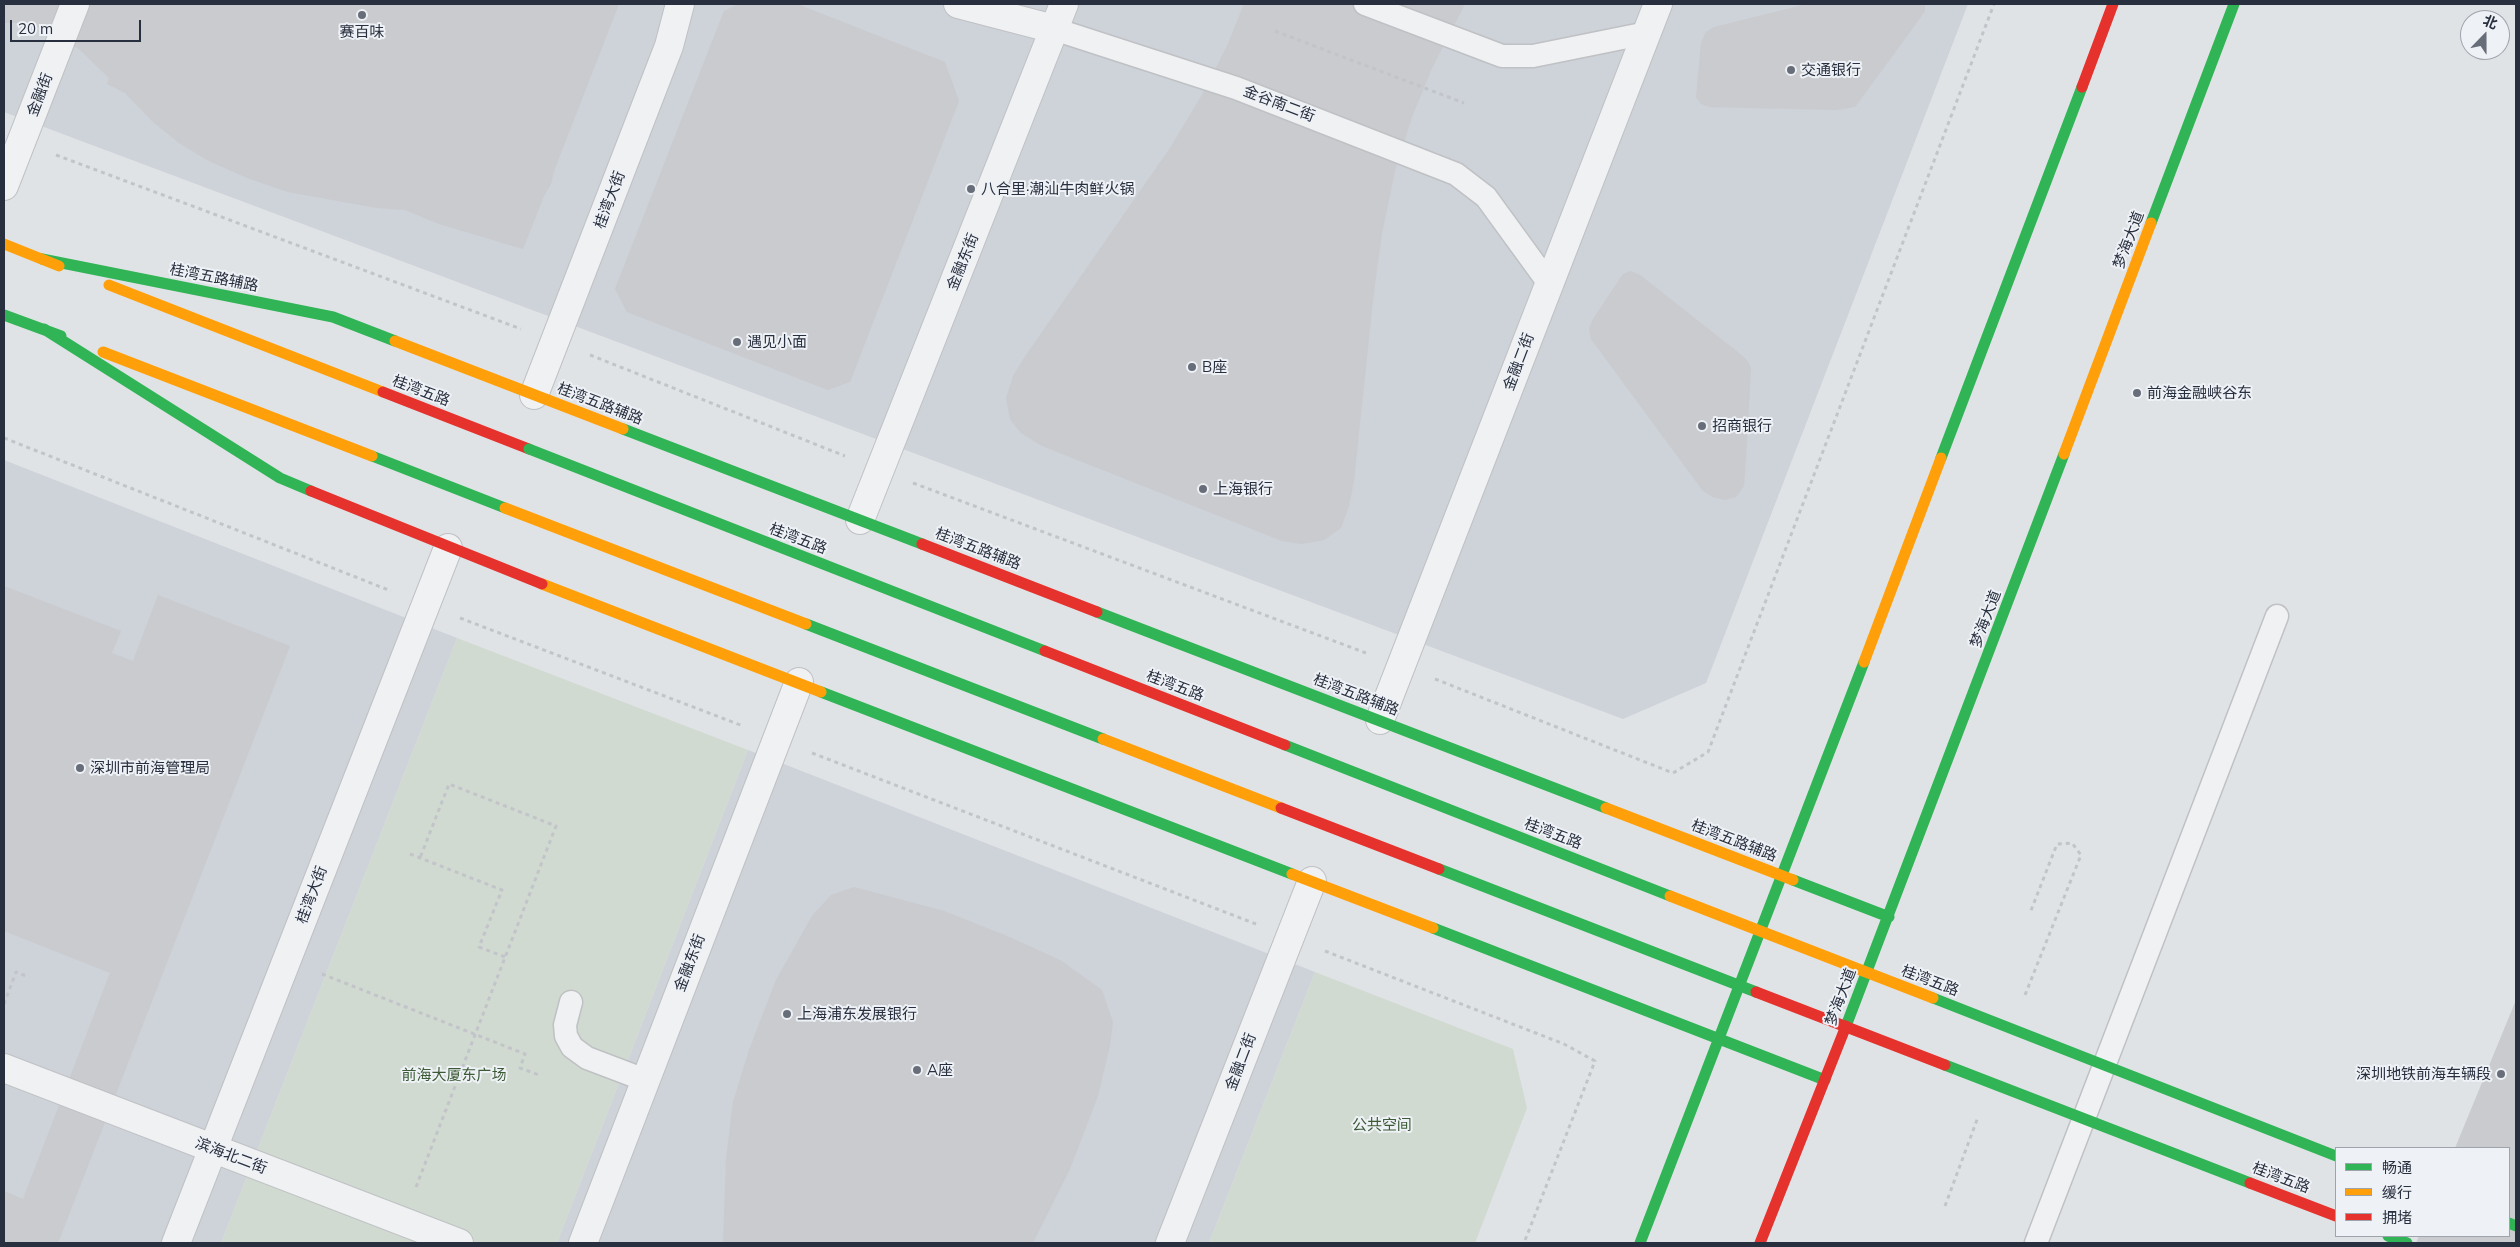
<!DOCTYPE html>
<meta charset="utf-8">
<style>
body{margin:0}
#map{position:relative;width:2520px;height:1247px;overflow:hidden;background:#e0e3e6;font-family:Mulish,"Noto Sans SC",sans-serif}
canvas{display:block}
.frame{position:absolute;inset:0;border:5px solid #282f3e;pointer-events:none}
.legend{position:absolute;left:2335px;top:1147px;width:175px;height:90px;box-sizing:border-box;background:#eef1f5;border:1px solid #9fa3ac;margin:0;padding:6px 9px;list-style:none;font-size:15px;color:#282f3e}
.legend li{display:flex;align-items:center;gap:10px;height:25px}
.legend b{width:25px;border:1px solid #9fa3ac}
.north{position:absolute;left:2460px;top:10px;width:50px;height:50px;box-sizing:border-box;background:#eef1f5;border:1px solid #9fa3ac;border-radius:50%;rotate:22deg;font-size:14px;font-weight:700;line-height:20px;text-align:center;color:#282f3e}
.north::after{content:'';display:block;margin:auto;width:18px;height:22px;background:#686e79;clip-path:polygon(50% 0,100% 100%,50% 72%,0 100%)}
.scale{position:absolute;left:10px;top:20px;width:131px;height:22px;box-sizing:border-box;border:2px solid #282f3e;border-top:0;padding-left:6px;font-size:15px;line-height:18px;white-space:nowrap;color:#282f3e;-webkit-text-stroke:4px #eef1f5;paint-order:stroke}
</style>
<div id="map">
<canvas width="2520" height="1247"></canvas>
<div class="frame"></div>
<ul class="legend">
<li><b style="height:6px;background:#30b455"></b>畅通</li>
<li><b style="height:6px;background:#ff9f0a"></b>缓行</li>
<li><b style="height:6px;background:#e5322d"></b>拥堵</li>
</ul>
<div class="north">北</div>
<div class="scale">20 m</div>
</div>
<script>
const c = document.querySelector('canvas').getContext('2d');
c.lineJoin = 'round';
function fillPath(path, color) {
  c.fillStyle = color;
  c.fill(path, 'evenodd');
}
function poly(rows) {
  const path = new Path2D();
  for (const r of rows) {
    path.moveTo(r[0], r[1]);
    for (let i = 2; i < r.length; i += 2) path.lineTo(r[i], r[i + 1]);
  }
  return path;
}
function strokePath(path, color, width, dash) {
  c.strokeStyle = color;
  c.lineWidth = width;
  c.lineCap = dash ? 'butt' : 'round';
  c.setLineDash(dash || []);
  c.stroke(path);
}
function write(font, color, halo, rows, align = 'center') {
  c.font = font + ' Mulish,"Noto Sans SC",sans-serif';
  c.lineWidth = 4;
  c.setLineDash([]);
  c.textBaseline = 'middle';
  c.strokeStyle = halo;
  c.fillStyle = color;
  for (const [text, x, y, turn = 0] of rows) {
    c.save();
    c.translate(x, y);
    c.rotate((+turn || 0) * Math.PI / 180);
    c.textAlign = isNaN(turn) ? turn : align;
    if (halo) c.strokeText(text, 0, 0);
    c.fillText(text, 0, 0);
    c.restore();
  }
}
fillPath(poly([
 [4,4,1968,4,1706,683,1623,719,4,112],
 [4,460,457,638,221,1243,4,1243],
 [748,750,1315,972,1209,1243,557,1243]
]), '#ced2d9');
fillPath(poly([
 [457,638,748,750,557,1243,221,1243],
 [1315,972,1513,1049,1527,1108,1475,1243,1209,1243]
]), '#d0dad1');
fillPath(poly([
 [4,4,619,4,554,171,551,184,544,196,523,249,439,224,405,210,377,208,288,192,247,178,207,160,179,143,153,122,125,93,107,84,109,78,79,49,41,28,23,23,4,23],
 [738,4,797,4,945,62,959,101,850,382,828,390,627,312,615,289,724,11],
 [1244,4,1465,4,1432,68,1412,117,1395,171,1382,233,1373,300,1354,481,1349,506,1341,528,1324,540,1301,544,1282,541,1042,446,1021,433,1010,419,1006,398,1013,376,1024,358,1170,148,1203,93,1227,46],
 [1807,4,1925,4,1925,11,1918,21,1855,107,1836,110,1710,107,1701,104,1696,97,1701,43,1706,32,1714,27],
 [1631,271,1640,275,1739,353,1747,360,1751,368,1745,475,1744,486,1736,497,1725,500,1713,497,1703,491,1591,339,1589,329,1593,319,1623,274],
 [4,586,121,631,112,653,133,661,158,595,290,646,58,1243,4,1243,4,1191,23,1199,110,973,4,931],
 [854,887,944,911,1007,936,1060,960,1102,990,1113,1022,1110,1045,1098,1096,1070,1169,1033,1243,723,1243,726,1159,733,1102,749,1050,776,980,812,916,831,895],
 [2516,1000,2516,1243,2416,1243,2419,1236,2509,1236,2509,1148,2455,1148]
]), '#c9cbce');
const lane = poly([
 [1365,4,1502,56,1533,56,1647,33],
 [1054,29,1236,88,1456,174,1486,197,1550,285],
 [571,1002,565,1025,566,1036,572,1047,587,1058,645,1080],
 [2036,1243,2277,616]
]);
const street = poly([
 [958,4,1054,29],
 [4,186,75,4],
 [534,395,669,46,680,4],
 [860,520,1064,4],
 [1380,720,1658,4],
 [4,1068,459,1243],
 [176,1243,448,548],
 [583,1243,799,682],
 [1170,1243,1312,881]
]);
strokePath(lane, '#bfc1c4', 25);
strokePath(street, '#bfc1c4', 30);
strokePath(poly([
 [1275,31,1464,103],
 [56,155,521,329],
 [590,355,845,456],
 [4,438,391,591],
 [913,483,1366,653],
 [460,618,743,726],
 [1435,679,1673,773,1708,752,1994,4],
 [812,753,1256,924],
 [410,854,502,890,479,947,505,957],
 [1325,951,1564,1044,1595,1061,1524,1243],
 [322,974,525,1054,520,1068,539,1075],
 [2025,995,2081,855,2072,843,2057,844,2030,913],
 [4,1004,16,972,29,977],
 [416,1187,556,826,449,784,420,858],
 [1945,1206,1978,1117]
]), '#c2c4c9', 3, [4, 4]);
strokePath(lane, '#f0f1f2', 22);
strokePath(street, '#f0f1f2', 28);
strokePath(poly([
 [2151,223,2234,4],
 [42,259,333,317,395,341],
 [4,315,61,336],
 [44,329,280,478,311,491],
 [623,429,922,544],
 [372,456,505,508],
 [1941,458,2082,87],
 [1097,612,1606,808],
 [821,692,1292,874],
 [1793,880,1889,917],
 [1433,928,1825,1080],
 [1846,1026,2064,454],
 [2509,1223,2516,1226],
 [2388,1236,2407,1243],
 [1640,1243,1864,662]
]), '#30b455', 11);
strokePath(poly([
 [4,244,59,266],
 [109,285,383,392],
 [395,341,623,429],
 [103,352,372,456],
 [2064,454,2151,223],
 [542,584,821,692],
 [1864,662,1941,458],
 [1606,808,1793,880],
 [1292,874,1433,928]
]), '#ff9f0a', 11);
strokePath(poly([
 [2082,87,2113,4],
 [383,392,529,449],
 [311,491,542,584],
 [922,544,1097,612],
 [1760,1243,1846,1026]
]), '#e5322d', 11);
strokePath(poly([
 [529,449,1045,651],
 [806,624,1103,739],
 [1285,745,1670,896],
 [1439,869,1756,992],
 [1933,998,2336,1156],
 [1945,1065,2250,1183]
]), '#30b455', 11);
strokePath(poly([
 [505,508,806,624],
 [1103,739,1281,808],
 [1670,896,1933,998]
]), '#ff9f0a', 11);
strokePath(poly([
 [1045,651,1285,745],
 [1281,808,1439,869],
 [1756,992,1945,1065],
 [2250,1183,2336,1216]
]), '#e5322d', 11);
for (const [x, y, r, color] of [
 [362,15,5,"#686e79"],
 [1791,70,5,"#686e79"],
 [971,189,5,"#686e79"],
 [737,342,5,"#686e79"],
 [1192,367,5,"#686e79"],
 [2137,393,5,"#686e79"],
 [1702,426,5,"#686e79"],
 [1203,489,5,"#686e79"],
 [80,768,5,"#686e79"],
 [787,1014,5,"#686e79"],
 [917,1070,5,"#686e79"],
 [2501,1074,5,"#686e79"]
]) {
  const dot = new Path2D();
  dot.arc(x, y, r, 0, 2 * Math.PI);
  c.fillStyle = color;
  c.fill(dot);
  strokePath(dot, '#eef1f5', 2);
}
write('15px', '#282f3e', '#eef1f5', [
 ["赛百味",362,32,"center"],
 ["交通银行",1801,70],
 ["八合里·潮汕牛肉鲜火锅",981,189],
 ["遇见小面",747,342],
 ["B座",1202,367],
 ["前海金融峡谷东",2147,393],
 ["招商银行",1712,426],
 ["上海银行",1213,489],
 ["深圳市前海管理局",90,768],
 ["上海浦东发展银行",797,1014],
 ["A座",927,1070],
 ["深圳地铁前海车辆段",2491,1074,"right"]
], 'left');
write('15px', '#282f3e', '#eef1f5', [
 ["金融街",40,95,-69],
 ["金谷南二街",1279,104,21],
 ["桂湾大街",610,200,-69],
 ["梦海大道",2129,240,-69],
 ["金融东街",963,262,-68],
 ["桂湾五路辅路",214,278,11],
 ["金融二街",1519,362,-69],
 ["桂湾五路",421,391,21],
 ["桂湾五路辅路",600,404,21],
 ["桂湾五路",798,539,21],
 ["桂湾五路辅路",978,549,21],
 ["梦海大道",1986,619,-69],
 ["桂湾五路",1175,686,21],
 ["桂湾五路辅路",1356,695,21],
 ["桂湾五路",1553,834,21],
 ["桂湾五路辅路",1734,841,21],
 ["桂湾大街",312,895,-69],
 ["金融东街",690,963,-69],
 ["桂湾五路",1930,981,21],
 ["梦海大道",1841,997,-69],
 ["金融二街",1241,1062,-69],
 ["滨海北二街",231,1156,21],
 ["桂湾五路",2281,1178,21]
]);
write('15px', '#3b5a35', '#eef1f5', [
 ["前海大厦东广场",454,1075],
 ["公共空间",1382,1125]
]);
</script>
